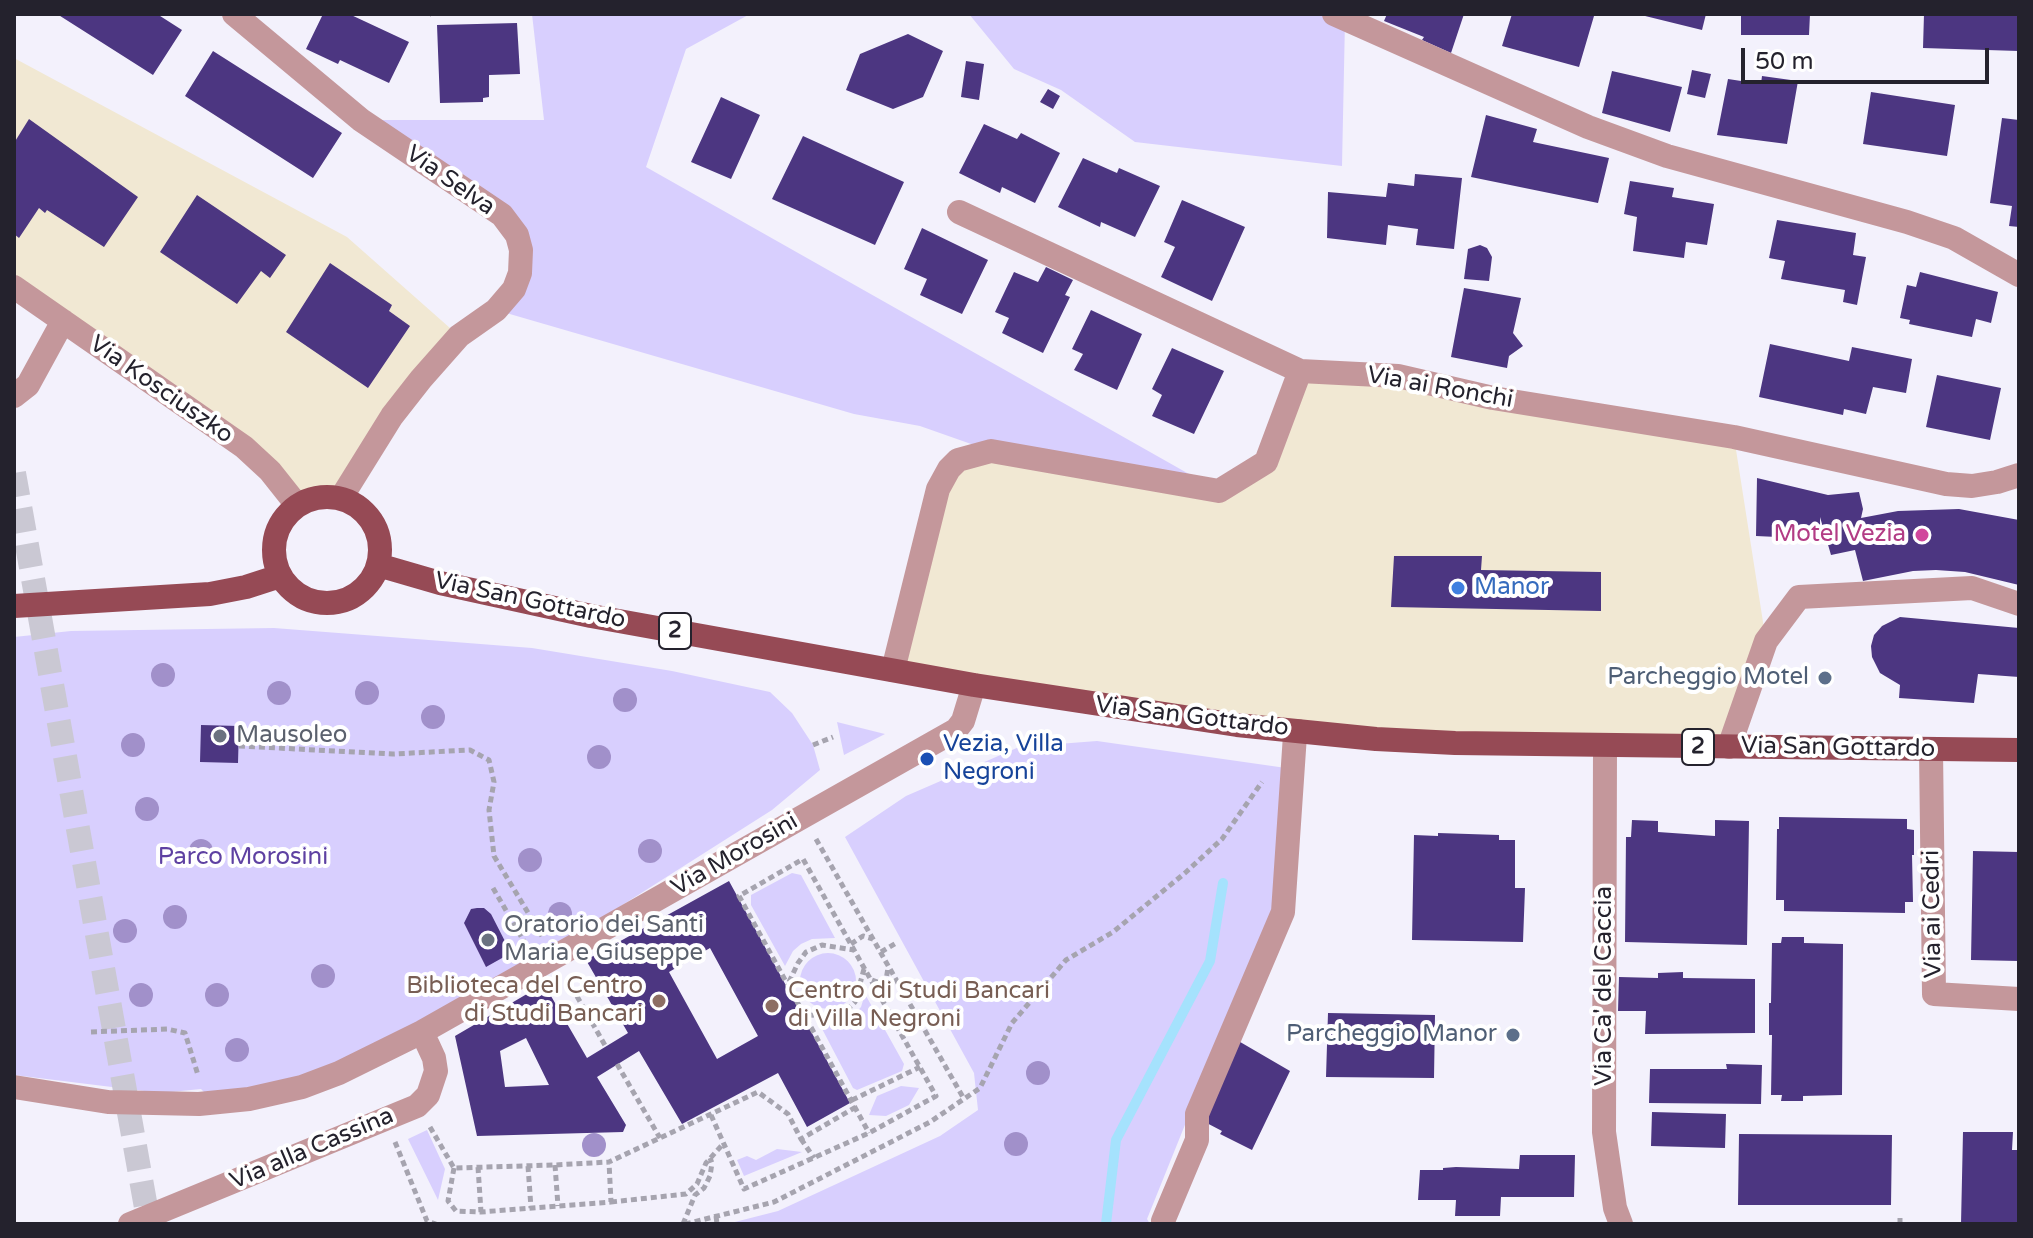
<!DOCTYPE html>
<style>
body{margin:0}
#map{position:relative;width:2033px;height:1238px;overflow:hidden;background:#f3f1fc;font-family:"Varela Round",sans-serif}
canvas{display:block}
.frame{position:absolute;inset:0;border:16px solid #24222d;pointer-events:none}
.scale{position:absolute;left:1741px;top:48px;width:248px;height:36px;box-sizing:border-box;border:4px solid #24222d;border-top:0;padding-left:10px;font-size:24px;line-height:28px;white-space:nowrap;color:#24222d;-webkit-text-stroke:6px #fff;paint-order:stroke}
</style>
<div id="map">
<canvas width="2033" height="1238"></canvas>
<div class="frame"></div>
<div class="scale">50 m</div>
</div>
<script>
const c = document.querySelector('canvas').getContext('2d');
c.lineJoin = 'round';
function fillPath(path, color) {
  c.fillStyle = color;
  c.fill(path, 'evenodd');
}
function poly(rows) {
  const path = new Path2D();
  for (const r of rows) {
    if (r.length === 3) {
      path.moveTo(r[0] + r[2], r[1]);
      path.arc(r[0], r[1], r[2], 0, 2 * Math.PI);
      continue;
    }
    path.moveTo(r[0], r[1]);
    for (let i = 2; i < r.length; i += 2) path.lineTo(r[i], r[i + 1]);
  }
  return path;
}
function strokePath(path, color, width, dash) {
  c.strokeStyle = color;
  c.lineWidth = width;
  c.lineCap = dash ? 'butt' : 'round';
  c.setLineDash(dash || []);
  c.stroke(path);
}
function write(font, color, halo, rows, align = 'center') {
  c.font = font + ' "Varela Round",sans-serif';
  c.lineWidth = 8;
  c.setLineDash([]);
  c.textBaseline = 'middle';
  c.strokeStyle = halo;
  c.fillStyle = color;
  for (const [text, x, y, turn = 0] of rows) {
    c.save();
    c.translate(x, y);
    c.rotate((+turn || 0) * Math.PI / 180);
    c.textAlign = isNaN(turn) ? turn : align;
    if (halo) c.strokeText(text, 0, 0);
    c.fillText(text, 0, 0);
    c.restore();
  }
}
fillPath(poly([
 [14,58,347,237,459,336,367,454,326,496,297,505,279,481,14,287],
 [1300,371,1734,437,1766,641,1729,747,1455,743,893,670,938,489,968,455,1219,491,1266,462]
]), '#f1e8d3');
fillPath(poly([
 [532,14,750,14,686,49,646,167,1219,491,991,451,920,426,854,414,496,310,514,289,517,236,361,120,544,120],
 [969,14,1342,14,1345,20,1342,166,1135,142,1061,90,1014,69],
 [274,628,532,648,672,671,770,692,792,713,813,745,820,770,772,810,550,951,401,1034,289,1083,207,1095,201,1089,161,1093,14,1075,14,637,71,631],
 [837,722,885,734,844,755],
 [1097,741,1286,768,1272,909,1147,1219,1150,1224,727,1224,778,1211,940,1136,978,1110,974,1073,845,837,906,796,1019,747],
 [792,873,801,875,835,938,812,939,801,944,793,951,785,966,751,905,751,895],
 [828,981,28],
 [865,994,904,1064,902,1071,857,1090,853,1088,819,1023,832,1025,851,1018,861,1007],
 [901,1086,919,1088,909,1105,886,1116,869,1115,877,1096],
 [427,1130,445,1169,438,1200,408,1139],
 [777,1149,802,1152,744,1176,737,1160,747,1156,756,1160]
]), '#d8cffe');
strokePath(poly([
 [1106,1224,1116,1140,1210,961,1223,883]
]), '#a5e2fd', 10);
fillPath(poly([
 [57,14,157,14,182,30,153,75],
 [323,14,349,14,409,42,389,83,340,60,338,64,306,49],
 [1387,14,1464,14,1451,53,1422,40,1424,37,1384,21],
 [1512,14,1594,16,1579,67,1502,46],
 [1637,14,1706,14,1702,30],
 [1741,14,1810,14,1809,35,1741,35],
 [1924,14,2019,14,2019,51,1923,48],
 [517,23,520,74,489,75,489,97,483,98,483,102,440,103,437,25],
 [908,34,943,51,923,97,893,109,846,90,860,54],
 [213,51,342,133,313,178,185,96],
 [966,61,984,64,979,100,961,97],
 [1692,70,1711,74,1705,98,1687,94],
 [1612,71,1682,87,1670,132,1602,113],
 [1762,76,1798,81,1787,144,1717,135,1728,79,1761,84],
 [1048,89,1060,96,1053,109,1040,102],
 [1871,92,1955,105,1947,156,1863,144],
 [721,97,760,115,731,179,691,162],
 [1486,115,1537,129,1533,142,1609,158,1598,203,1471,177],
 [2002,118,2019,120,2019,227,2009,226,2012,206,1990,203],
 [29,119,138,197,104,247,47,210,45,213,39,208,19,238,14,234,14,143],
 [984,124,1017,139,1021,133,1060,153,1035,203,1002,187,1000,193,959,173],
 [803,136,904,182,875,245,772,199],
 [1083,158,1117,173,1119,168,1160,186,1135,237,1101,222,1100,227,1058,207],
 [1415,174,1462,178,1454,249,1416,245,1418,229,1388,225,1386,245,1327,238,1328,192,1386,197,1388,183,1414,186],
 [1630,181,1674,188,1672,197,1714,204,1707,245,1686,242,1684,258,1633,251,1637,217,1624,214],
 [197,195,286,255,270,278,261,271,237,304,160,252],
 [1182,200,1245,227,1212,301,1161,277,1175,247,1164,242],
 [1777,220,1856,233,1853,255,1866,257,1857,305,1843,302,1845,290,1781,279,1785,261,1769,258],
 [922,228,988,260,962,314,920,295,927,279,904,269],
 [1480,245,1487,248,1492,257,1489,281,1464,279,1468,249],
 [330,263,392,305,389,311,410,326,368,388,286,332],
 [1046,267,1073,280,1065,295,1070,297,1043,353,1002,333,1009,318,995,312,1014,272,1038,282],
 [1920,272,1998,292,1991,323,1976,319,1972,337,1909,324,1910,320,1900,318,1907,285,1916,287],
 [1464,288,1521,298,1513,333,1523,346,1509,356,1507,368,1451,357],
 [1091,310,1142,334,1117,390,1074,370,1083,354,1072,349],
 [1770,344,1849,361,1852,347,1912,359,1906,393,1873,387,1866,414,1844,409,1843,415,1759,397],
 [1172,348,1224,371,1194,434,1152,416,1162,395,1152,389],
 [1937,375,2001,388,1990,440,1926,427],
 [1757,478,1828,495,1859,492,1863,509,1861,518,1898,511,1959,509,2019,520,2019,585,1965,572,1936,570,1913,571,1863,581,1855,550,1831,555,1820,517,1820,539,1756,536],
 [1394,556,1482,556,1481,570,1601,572,1601,611,1391,607],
 [1900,617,2019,628,2019,677,1978,674,1974,703,1899,698,1900,685,1880,673,1872,657,1871,646,1874,635,1882,626],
 [201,725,239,726,238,763,200,762],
 [1779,817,1907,819,1907,829,1914,830,1914,855,1912,855,1913,902,1905,902,1905,913,1784,911,1784,900,1776,900,1777,829,1779,829],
 [1632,820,1658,821,1658,832,1715,836,1715,820,1749,821,1747,945,1625,942,1626,837,1631,837],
 [1438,833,1499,835,1499,840,1515,840,1515,888,1525,888,1523,942,1412,940,1414,835,1438,836],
 [1973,851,2019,852,2019,961,1971,960],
 [729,881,850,1103,807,1127,778,1073,682,1124,639,1051,597,1077,626,1125,623,1132,477,1136,455,1036,544,984,587,1058,628,1033,586,960],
 [710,948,758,1036,717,1059,669,972],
 [526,1038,549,1085,505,1087,500,1051],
 [477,908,484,908,491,914,511,953,486,967,464,923,471,909],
 [1782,937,1804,937,1804,943,1843,944,1842,1095,1803,1096,1803,1101,1781,1101,1782,1095,1771,1095,1772,1035,1769,1035,1769,1003,1771,1003,1772,943,1781,943],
 [1683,972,1683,978,1755,979,1755,1033,1645,1034,1646,1011,1618,1011,1619,977,1658,978,1658,973],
 [1328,1013,1435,1015,1434,1078,1326,1077],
 [1235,1039,1290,1071,1252,1150,1220,1134,1222,1131,1201,1120],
 [1726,1064,1762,1065,1761,1104,1649,1103,1650,1069,1727,1069],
 [1652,1112,1726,1114,1725,1148,1651,1146],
 [1963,1132,2013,1132,2012,1150,2019,1150,2019,1224,1961,1224],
 [1739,1134,1892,1135,1891,1205,1738,1205],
 [1520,1155,1575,1155,1574,1197,1501,1197,1500,1216,1455,1216,1456,1200,1418,1200,1420,1170,1443,1170,1443,1168,1456,1167,1519,1169]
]), '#4c3681');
strokePath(poly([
 [14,473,149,1224]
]), '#cac8d3', 24, [24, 12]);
strokePath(poly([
 [430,14,431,14],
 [813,745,833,737],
 [239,746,393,754,470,750,489,760,494,782,489,810,494,856,542,936],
 [816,839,964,1099],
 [493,888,525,943],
 [851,944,863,936,873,939],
 [881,952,898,942],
 [567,979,606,1047],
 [872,980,880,983,886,981,888,967],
 [789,982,798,963,806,952,822,945,854,950],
 [808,1015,828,1016,845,1012,855,1002,864,969],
 [91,1032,167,1029,185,1033,198,1075],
 [617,1064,660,1138],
 [852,1100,920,1067],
 [711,1115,744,1189,869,1133,936,1096,803,859,739,896,869,1133],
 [430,1127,454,1168,555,1165,609,1162,758,1092,788,1114,801,1139,856,1107],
 [801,1139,814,1158],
 [395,1142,427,1221,436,1224],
 [555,1165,558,1206],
 [528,1166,531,1208],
 [478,1167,481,1212],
 [454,1168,448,1201,456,1211,481,1212,611,1202,609,1162],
 [611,1202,686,1194,697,1184,706,1163,723,1144],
 [716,1216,717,1224],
 [683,1224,695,1195,704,1188,710,1176,712,1163,710,1158],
 [685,1224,774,1202,930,1122,980,1088,1012,1023,1066,960,1113,932,1185,873,1222,839,1262,782],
 [1900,1224,1900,1216]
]), '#a6a4af', 5, [6, 4]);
strokePath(poly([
 [234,14,361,120,502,215,517,235,521,250,520,273,514,289,496,310,459,336,421,379,392,416,341,498],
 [1334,14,1588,127,1667,156,1907,222,1954,238,2019,275],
 [959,212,1300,371],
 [14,287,244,447,270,471,297,505],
 [14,396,28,385,63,321],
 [893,670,938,489,949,469,958,460,991,451,1219,491,1266,462,1300,371,1398,376,1493,398,1734,437,1946,484,1972,486,1997,482,2019,475],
 [1605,746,1604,1132,1615,1208,1621,1224],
 [1729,747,1766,641,1799,597,1972,588,2019,604],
 [1931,749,1934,994,2019,999],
 [14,1087,108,1102,199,1104,249,1099,302,1087,339,1073,422,1032,956,730,963,721,974,685],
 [130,1224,417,1106,428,1095,436,1071,434,1058,422,1032],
 [1164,1224,1163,1221,1197,1140,1197,1114,1283,912,1295,735,1298,731]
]), '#c4979b', 24);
strokePath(poly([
 [327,550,53],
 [378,565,440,583,591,616,974,685,1237,725,1376,739,1455,743,2019,750],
 [14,606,210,594,246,587,280,576]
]), '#964a55', 24);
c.fillStyle = '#a190ca';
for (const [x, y] of [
 [163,675],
 [279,693],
 [367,693],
 [625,700],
 [433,717],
 [133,745],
 [599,757],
 [147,809],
 [201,851],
 [650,851],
 [530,860],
 [560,914],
 [175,917],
 [125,931],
 [323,976],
 [141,995],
 [217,995],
 [237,1050],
 [1038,1073],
 [1016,1144],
 [594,1145]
]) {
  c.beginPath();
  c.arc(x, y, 12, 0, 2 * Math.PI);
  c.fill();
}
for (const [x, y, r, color] of [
 [1922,535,8,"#d1479c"],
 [1458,588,8,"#3f7fe0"],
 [1825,678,8,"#5c6f8a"],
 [220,736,8,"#6b7280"],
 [927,759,8,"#1a4fb4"],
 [488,940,8,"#6b7280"],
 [659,1001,8,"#8d6e63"],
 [772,1006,8,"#8d6e63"],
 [1513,1035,8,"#5c6f8a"]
]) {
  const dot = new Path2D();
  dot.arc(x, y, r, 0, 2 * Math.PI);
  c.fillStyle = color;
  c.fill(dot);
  strokePath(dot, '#fff', 3);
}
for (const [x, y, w] of [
 [675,631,32],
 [1698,747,32]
]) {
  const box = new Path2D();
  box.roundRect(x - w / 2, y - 18, w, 36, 6);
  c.fillStyle = '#fff';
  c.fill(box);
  strokePath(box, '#24222d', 2);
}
write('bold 22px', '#24222d', null, [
 ["2",675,631],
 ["2",1698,747]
]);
write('24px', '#24222d', '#fff', [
 ["Via Selva",450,181,35],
 ["Via ai Ronchi",1440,388,10],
 ["Via Kosciuszko",161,390,35],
 ["Via San Gottardo",530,601,12],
 ["Via San Gottardo",1192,717,7],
 ["Via San Gottardo",1838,748,1],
 ["Via Morosini",735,855,-30],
 ["Via ai Cedri",1933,914,-91],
 ["Via Ca' del Caccia",1605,986,-90],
 ["Via alla Cassina",312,1149,-23]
]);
write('24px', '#b23c85', '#fff', [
 ["Motel Vezia",1906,535]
], 'right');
write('24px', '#366cbe', '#fff', [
 ["Manor",1474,588]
], 'left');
write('24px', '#4e5e75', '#fff', [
 ["Parcheggio Motel",1809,678],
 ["Parcheggio Manor",1497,1035]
], 'right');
write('24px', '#5b616d', '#fff', [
 ["Mausoleo",236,736],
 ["Oratorio dei Santi",504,926],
 ["Maria e Giuseppe",504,954]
], 'left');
write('24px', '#164399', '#fff', [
 ["Vezia, Villa",943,745],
 ["Negroni",943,773]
], 'left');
write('24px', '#5e41a2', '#fff', [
 ["Parco Morosini",243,858]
]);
write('24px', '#785e54', '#fff', [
 ["Biblioteca del Centro",643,987],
 ["di Studi Bancari",643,1015],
 ["Centro di Studi Bancari",788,992,"left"],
 ["di Villa Negroni",788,1020,"left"]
], 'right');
</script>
